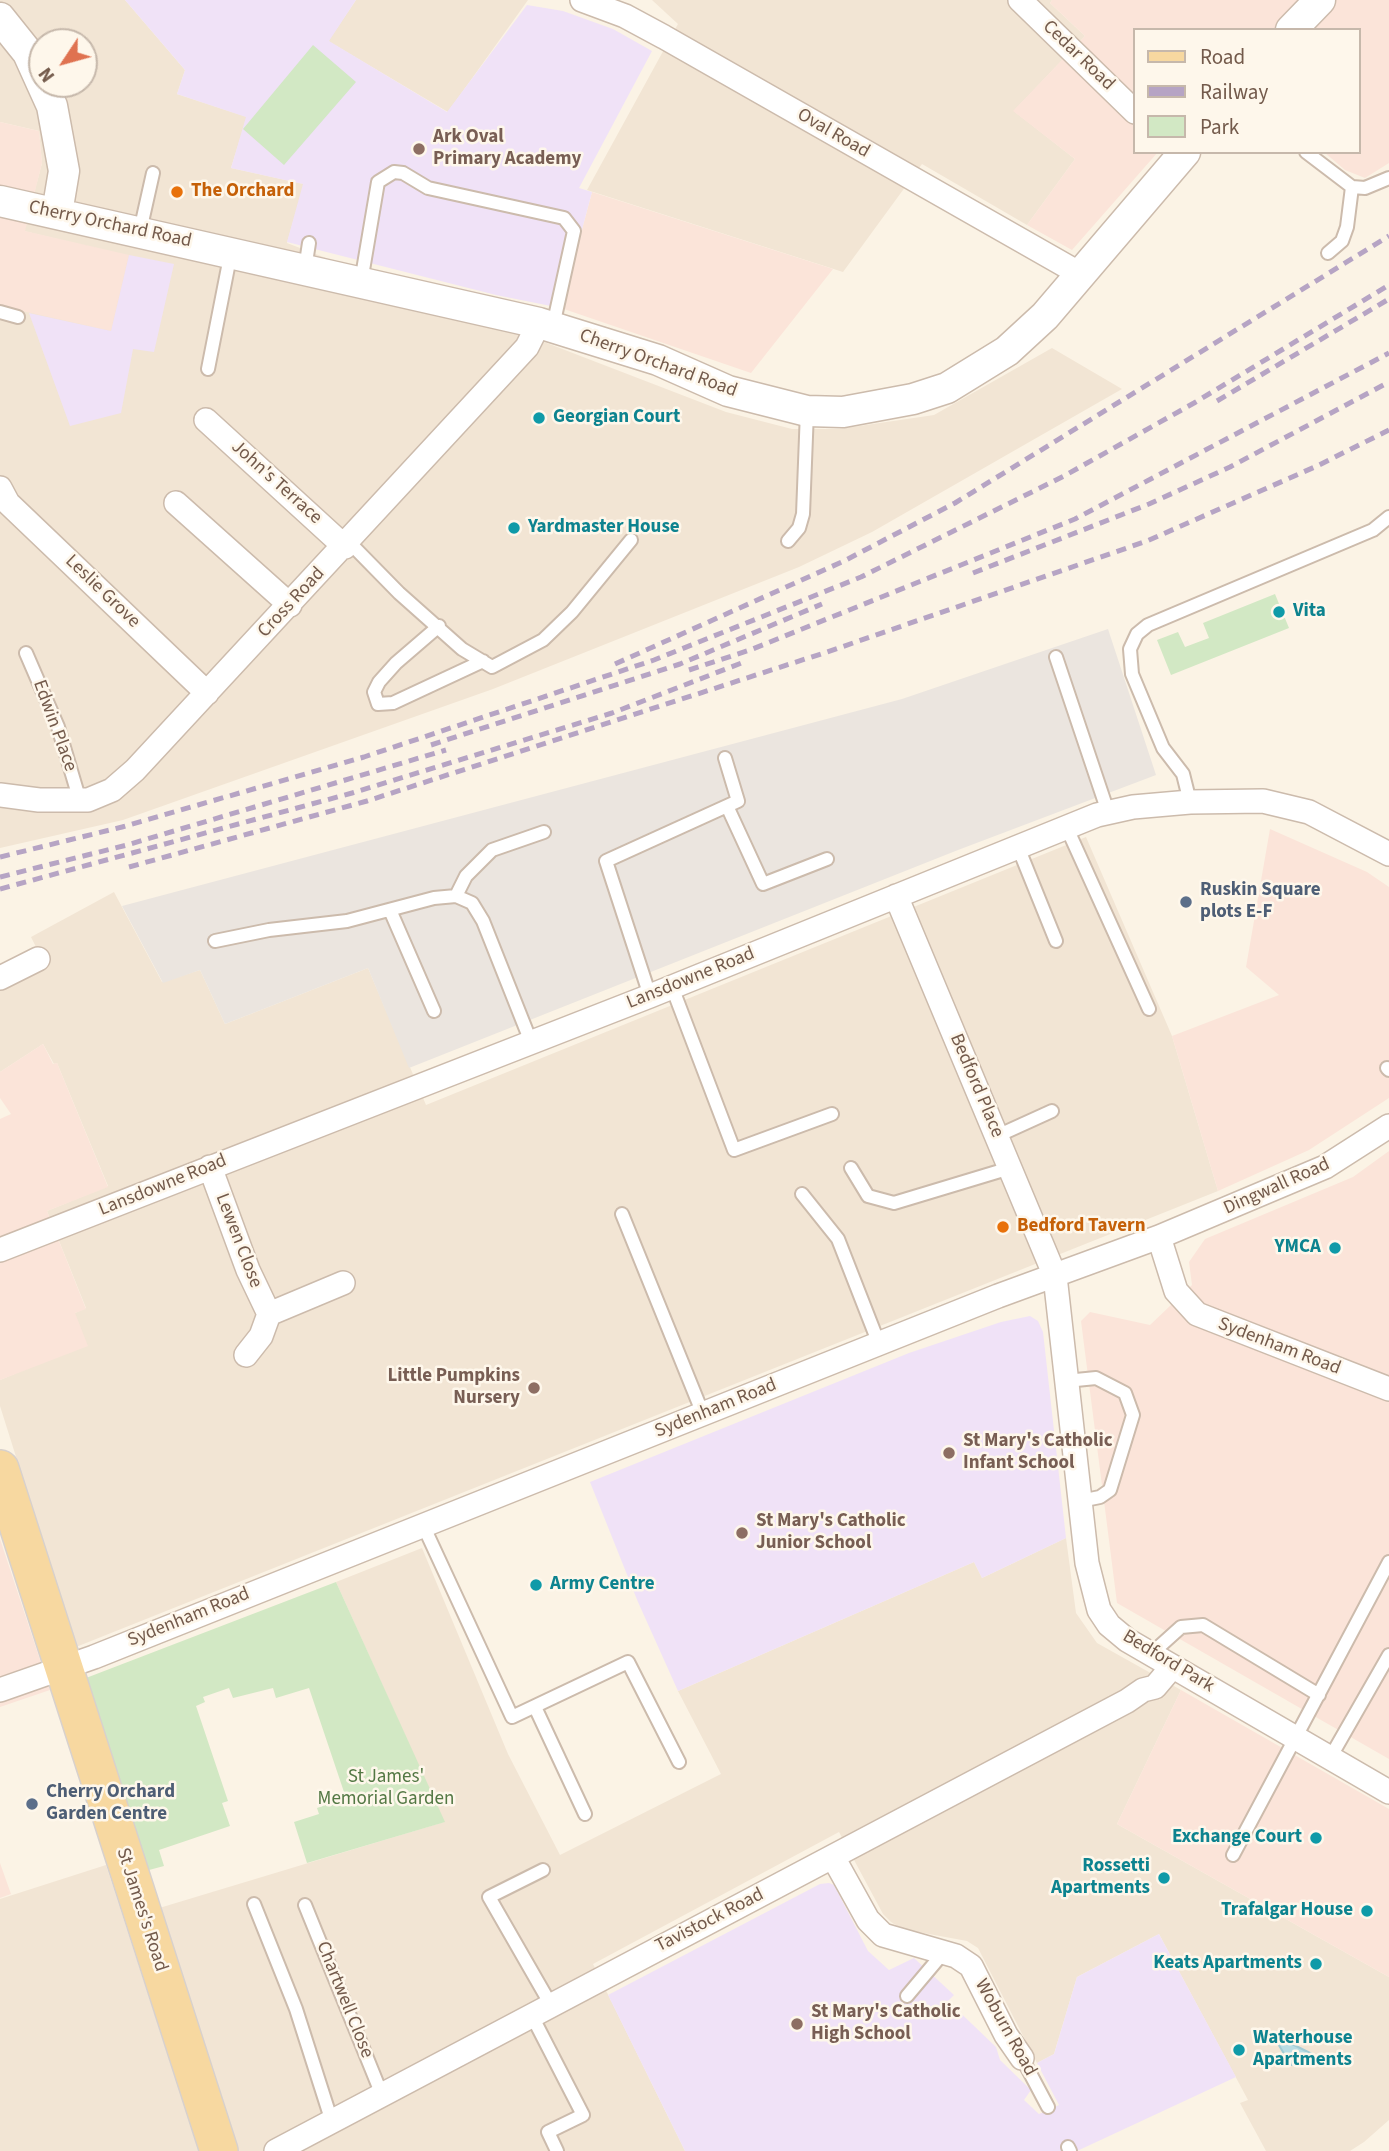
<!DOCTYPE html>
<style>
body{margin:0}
#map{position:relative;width:1389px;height:2151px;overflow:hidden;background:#fbf3e5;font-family:"Source Sans 3",sans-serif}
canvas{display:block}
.legend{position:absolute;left:1133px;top:28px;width:228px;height:126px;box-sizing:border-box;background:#fef7eb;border:2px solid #c6b8ab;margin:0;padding:9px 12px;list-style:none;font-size:21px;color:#735a4b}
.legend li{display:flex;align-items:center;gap:14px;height:35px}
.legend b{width:35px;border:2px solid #c6b8ab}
.north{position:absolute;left:28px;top:28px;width:70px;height:70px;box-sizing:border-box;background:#fef7eb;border:2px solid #c6b8ab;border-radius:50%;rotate:234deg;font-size:19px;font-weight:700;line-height:28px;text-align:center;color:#735a4b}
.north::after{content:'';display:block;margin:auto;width:24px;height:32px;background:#df7250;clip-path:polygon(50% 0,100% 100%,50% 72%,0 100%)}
</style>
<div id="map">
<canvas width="1389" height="2151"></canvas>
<ul class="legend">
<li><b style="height:9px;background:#f7d8a0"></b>Road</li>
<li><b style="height:9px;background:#b6a4c4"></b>Railway</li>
<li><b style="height:19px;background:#d2e8c4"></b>Park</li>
</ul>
<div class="north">N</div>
</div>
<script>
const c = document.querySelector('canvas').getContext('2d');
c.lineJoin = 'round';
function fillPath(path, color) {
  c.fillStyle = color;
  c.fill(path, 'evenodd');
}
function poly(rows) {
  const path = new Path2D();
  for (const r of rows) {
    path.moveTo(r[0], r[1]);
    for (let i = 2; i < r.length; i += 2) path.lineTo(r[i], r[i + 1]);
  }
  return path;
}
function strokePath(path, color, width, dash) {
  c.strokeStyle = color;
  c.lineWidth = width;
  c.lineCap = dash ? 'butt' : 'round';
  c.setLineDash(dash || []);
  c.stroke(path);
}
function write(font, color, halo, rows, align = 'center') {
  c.font = font + ' "Source Sans 3",sans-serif';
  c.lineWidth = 5;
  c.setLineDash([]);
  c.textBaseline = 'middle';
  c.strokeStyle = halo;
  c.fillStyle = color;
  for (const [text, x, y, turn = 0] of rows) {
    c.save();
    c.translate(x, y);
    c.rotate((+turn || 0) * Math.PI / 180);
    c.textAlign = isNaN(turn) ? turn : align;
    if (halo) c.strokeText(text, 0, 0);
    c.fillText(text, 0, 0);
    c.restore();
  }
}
fillPath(poly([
 [0,0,125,0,185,70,177,94,247,117,231,168,304,184,287,243,726,412,792,429,839,429,934,415,1052,348,1122,389,872,532,799,567,493,689,123,820,0,848,0,306,128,256,24,231,42,163,39,131,0,122],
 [42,42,84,42,84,84,42,84],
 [356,0,528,0,448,112,328,41],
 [652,0,1052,0,1050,3,1085,36,1014,111,1075,159,1027,225,922,164,843,272,587,190,678,24],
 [1086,837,1172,1036,1218,1191,76,1647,0,1406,0,1380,31,1367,75,1313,86,1308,47,1211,108,1186,57,1063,54,1064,43,1044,0,1072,0,986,44,963,31,937,114,892,162,982,200,970,225,1024,368,968,426,1105],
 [1066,1538,1076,1613,1097,1643,1181,1690,1117,1824,1389,1977,1389,2120,1364,2142,1350,2151,1266,2151,1240,2103,1248,2100,1159,1934,1077,1977,1054,2054,1037,2063,978,1948,967,1941,902,1929,891,1922,883,1914,839,1832,593,1964,685,2151,237,2151,156,1909,444,1822,336,1582,422,1548,508,1754,560,1855,721,1774,678,1691,974,1562,982,1578],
 [106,1865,199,2151,0,2151,0,1899]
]), '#f2e5d4');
fillPath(poly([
 [1052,0,1389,0,1389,163,1365,178,1345,170,1324,152,1359,152,1359,30,1135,30,1135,152,1158,152,1072,250,1027,225,1075,159,1013,111,1085,36,1050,3],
 [0,122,39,131,42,163,25,231,129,255,111,331,0,306],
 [592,192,833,269,751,373,561,308],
 [1270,829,1367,872,1389,887,1389,1098,1309,1150,1218,1191,1172,1036,1279,995,1246,967],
 [43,1044,53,1064,57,1063,108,1187,47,1211,86,1309,75,1313,88,1346,0,1380,0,1119,11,1114,0,1098,0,1072],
 [1389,1151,1389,1759,1117,1603,1081,1321,1090,1312,1150,1325,1192,1285,1189,1262,1205,1239,1353,1177],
 [0,1539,50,1690,0,1707],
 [1181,1690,1389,1809,1389,1977,1117,1824],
 [0,1863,11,1894,0,1898]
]), '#fbe4d9');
fillPath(poly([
 [1108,629,1156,775,958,850,409,1068,368,968,225,1024,200,970,163,983,122,906,902,699]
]), '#ebe5df');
fillPath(poly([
 [125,0,356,0,329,41,447,112,527,5,563,11,613,29,652,51,579,188,592,192,561,308,496,295,287,242,303,184,231,168,246,117,177,94,185,70],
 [129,255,174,264,154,352,133,349,121,413,70,426,29,313,111,331],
 [1030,1316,1038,1321,1043,1332,1066,1538,982,1578,974,1562,678,1691,638,1602,590,1482,909,1353,1001,1322],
 [829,1883,834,1885,868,1951,889,1970,914,1958,954,1995,948,2001,996,2047,1000,2060,1031,2090,1024,2100,1039,2114,1059,2105,1037,2063,1054,2054,1077,1977,1159,1934,1236,2077,1077,2151,685,2151,608,1995,820,1884]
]), '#f0e2f7');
fillPath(poly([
 [313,45,356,82,284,165,243,129],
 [1275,594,1289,628,1171,675,1157,640,1178,632,1185,647,1209,638,1203,623],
 [336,1582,445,1822,307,1863,294,1822,319,1814,317,1808,346,1798,309,1688,276,1698,273,1688,233,1698,229,1688,203,1697,205,1702,196,1706,228,1801,222,1803,230,1826,159,1850,164,1866,149,1870,86,1678]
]), '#d2e8c4');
const water = poly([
 [1272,2034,1312,2054,1291,2065,1272,2034]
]);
fillPath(water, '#badde4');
strokePath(water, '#a1ccd5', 2);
const service = poly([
 [1306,152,1352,187,1365,188,1389,178],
 [140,231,153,173],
 [1328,253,1342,241,1347,227,1352,187],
 [305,269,309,243],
 [361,282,378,182,394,172,403,173,428,188,564,218,574,231,553,326],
 [0,312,18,317],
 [208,369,231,252],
 [788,541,799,528,803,514,807,411],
 [349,542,399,593,462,649,492,667,543,640,572,612,631,540],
 [439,626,396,663,379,682,374,692,378,704,393,703,483,661],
 [26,653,58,727,80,801],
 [1056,657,1108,812],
 [1190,802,1183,774,1163,748,1132,674,1130,649,1137,634,1148,625,1373,530,1389,517],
 [727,806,763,884,827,859],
 [1066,826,1149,1009],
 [1018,847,1056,941],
 [456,896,466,876,492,850,544,832],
 [390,910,434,1011],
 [215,941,269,930,347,921,434,898,456,896,472,903,483,921,531,1042],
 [672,987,734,1150,832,1114],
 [650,996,606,861,738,801,725,758],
 [1387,1068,1389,1070],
 [997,1136,1052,1111],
 [851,1168,868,1196,894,1203,1010,1168],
 [802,1194,838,1239,879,1344],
 [622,1214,703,1414],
 [1066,1381,1096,1378,1125,1393,1133,1415,1110,1490,1100,1497,1080,1501],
 [423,1525,512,1717,628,1662,679,1762],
 [1151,1654,1181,1627,1203,1625,1319,1695],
 [535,1707,585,1814],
 [1330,1758,1389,1655],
 [1233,1855,1389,1562],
 [543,1870,489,1897,551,2005],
 [254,1904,296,2009,332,2122],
 [305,1905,382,2095],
 [907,1996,944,1952],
 [532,2016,583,2115,548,2132,557,2151],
 [1022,2058,1048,2107],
 [1068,2147,1070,2151]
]);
const minor = poly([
 [582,0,625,16,664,37,1082,275],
 [1020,0,1135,112],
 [206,420,345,547],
 [0,488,8,503,207,693],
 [176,503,290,605],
 [0,795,39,800,88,800,112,790,135,770,527,347,539,323],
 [896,896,1055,1276,1087,1563,1099,1610,1109,1625,1127,1640,1389,1792],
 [0,978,38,959],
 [210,1167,248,1270,269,1314,343,1283],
 [1159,1237,1176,1291,1197,1314,1389,1389],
 [0,1250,650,996,1097,815,1133,807,1190,802,1263,801,1309,812,1389,854],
 [246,1355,261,1336,269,1314],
 [0,1690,94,1657,998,1296,1159,1237,1325,1167,1389,1126],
 [833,1857,868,1920,883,1935,956,1956,971,1966,1006,2035,1022,2058],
 [276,2151,1127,1701,1143,1690,1155,1687,1172,1667]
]);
const tertiary = poly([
 [0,18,28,53,42,84],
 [1291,30,1320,0],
 [42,84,52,106,64,171,57,213],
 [0,201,539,323,658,360,728,391,807,411,843,412,913,399,947,388,1007,351,1045,316,1185,152]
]);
const primary = poly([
 [0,1469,219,2151]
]);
strokePath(service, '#ccbbac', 16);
strokePath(minor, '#ccbbac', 26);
strokePath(tertiary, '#ccbbac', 33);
strokePath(primary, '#d8d1cd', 40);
strokePath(service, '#fff', 12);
strokePath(minor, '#fff', 23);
strokePath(tertiary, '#fff', 30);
strokePath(primary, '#f7d8a0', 37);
strokePath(poly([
 [1217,401,1389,299],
 [973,573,1149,504,1230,467,1389,382],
 [615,664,844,561,955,503,1389,236],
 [689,670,750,650,1075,519,1389,353],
 [431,745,680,664,822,604],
 [0,857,122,827,364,757,654,660,861,577,1064,476,1194,403,1389,285],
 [129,867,367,801,827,652,1147,541,1317,466,1389,430],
 [0,877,127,845,446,750],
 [0,889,352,793,612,713,744,662]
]), '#b6a4c4', 5, [10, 7]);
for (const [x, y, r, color] of [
 [419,149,7,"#8d6e63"],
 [177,192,7,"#e8710a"],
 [539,418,7,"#0f9aa8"],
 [514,528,7,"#0f9aa8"],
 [1279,612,7,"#0f9aa8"],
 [1186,902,7,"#5c6f8a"],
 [1003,1227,7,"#e8710a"],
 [1335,1248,7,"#0f9aa8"],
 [534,1388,7,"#8d6e63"],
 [949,1453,7,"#8d6e63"],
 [742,1533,7,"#8d6e63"],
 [536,1585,7,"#0f9aa8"],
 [32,1804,7,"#5c6f8a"],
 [1316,1838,7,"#0f9aa8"],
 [1164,1878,7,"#0f9aa8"],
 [1367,1911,7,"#0f9aa8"],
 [1316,1964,7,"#0f9aa8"],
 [797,2024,7,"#8d6e63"],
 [1239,2050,7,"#0f9aa8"]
]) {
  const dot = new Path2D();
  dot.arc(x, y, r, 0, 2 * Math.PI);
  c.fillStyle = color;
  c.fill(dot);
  strokePath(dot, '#fef7eb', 2.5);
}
write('19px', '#735a4b', '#fef7eb', [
 ["Cedar Road",1078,56,44],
 ["Oval Road",833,134,30],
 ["Cherry Orchard Road",110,225,12],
 ["Cherry Orchard Road",658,364,20],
 ["John's Terrace",276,483,42],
 ["Leslie Grove",102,592,44],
 ["Cross Road",292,603,-47],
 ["Edwin Place",54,726,70],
 ["Lansdowne Road",691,979,-22],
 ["Bedford Place",976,1086,67],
 ["Lansdowne Road",163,1186,-22],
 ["Dingwall Road",1277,1187,-24],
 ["Lewen Close",238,1241,69],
 ["Sydenham Road",1279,1347,21],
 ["Sydenham Road",716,1409,-22],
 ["Sydenham Road",189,1618,-22],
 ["Bedford Park",1168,1662,31],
 ["St James's Road",141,1910,72],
 ["Tavistock Road",710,1921,-27],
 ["Chartwell Close",344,2000,68],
 ["Woburn Road",1005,2028,61]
]);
write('bold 19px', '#785e54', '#fef7eb', [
 ["Ark Oval",433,138],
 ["Primary Academy",433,160],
 ["Little Pumpkins",520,1377,"right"],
 ["Nursery",520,1399,"right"],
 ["St Mary's Catholic",963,1442],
 ["Infant School",963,1464],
 ["St Mary's Catholic",756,1522],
 ["Junior School",756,1544],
 ["St Mary's Catholic",811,2013],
 ["High School",811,2035]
], 'left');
write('bold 19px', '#c56008', '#fef7eb', [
 ["The Orchard",191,192],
 ["Bedford Tavern",1017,1227]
], 'left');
write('bold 19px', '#0d838f', '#fef7eb', [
 ["Georgian Court",553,418],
 ["Yardmaster House",528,528],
 ["Vita",1293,612],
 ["YMCA",1321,1248,"right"],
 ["Army Centre",550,1585],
 ["Exchange Court",1302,1838,"right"],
 ["Rossetti",1150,1867,"right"],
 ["Apartments",1150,1889,"right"],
 ["Trafalgar House",1353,1911,"right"],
 ["Keats Apartments",1302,1964,"right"],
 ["Waterhouse",1253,2039],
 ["Apartments",1253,2061]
], 'left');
write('bold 19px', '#4e5e75', '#fef7eb', [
 ["Ruskin Square",1200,891],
 ["plots E-F",1200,913],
 ["Cherry Orchard",46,1793],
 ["Garden Centre",46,1815]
], 'left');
write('19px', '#537844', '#fef7eb', [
 ["St James'",386,1778],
 ["Memorial Garden",386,1800]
]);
</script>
